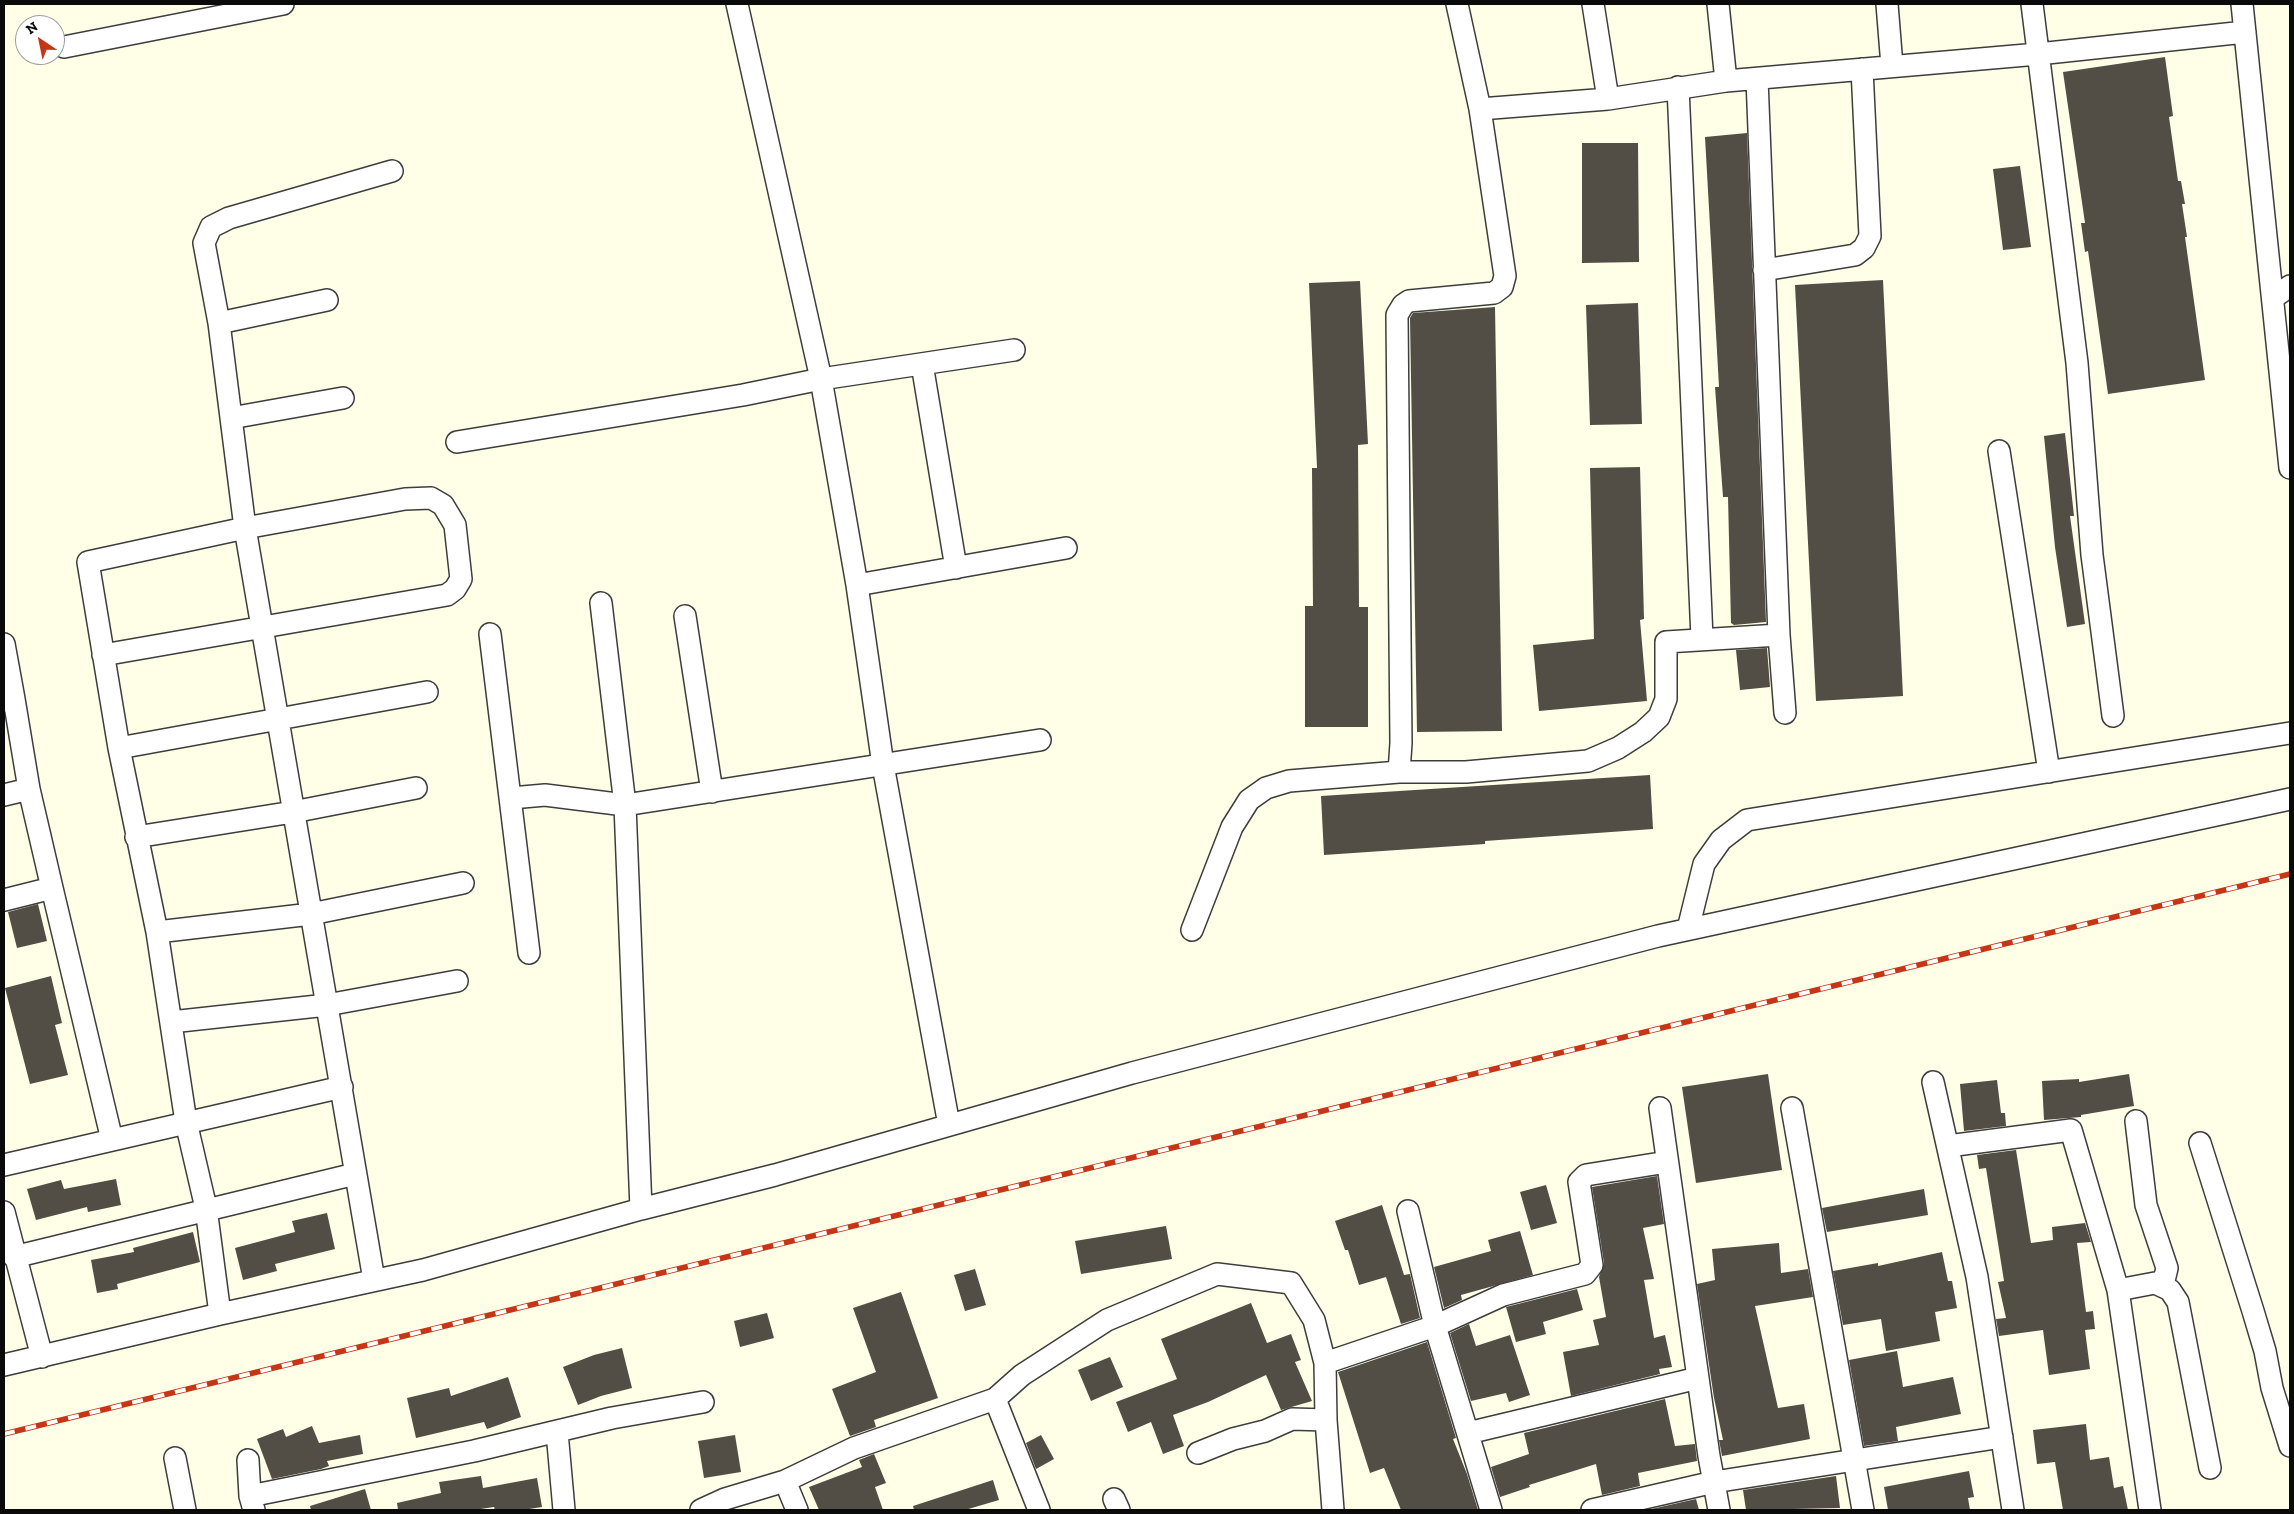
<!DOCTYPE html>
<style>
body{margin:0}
#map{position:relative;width:2294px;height:1514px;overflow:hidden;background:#feffe6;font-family:"Zilla Slab",serif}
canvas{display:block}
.frame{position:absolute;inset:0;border:5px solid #0a0a0a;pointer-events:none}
.north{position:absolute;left:15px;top:15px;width:50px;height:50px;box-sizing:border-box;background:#fff;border:1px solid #9d9d9d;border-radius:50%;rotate:326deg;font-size:14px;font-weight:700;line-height:20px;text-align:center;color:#0a0a0a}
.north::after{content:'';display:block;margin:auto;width:18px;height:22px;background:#c63515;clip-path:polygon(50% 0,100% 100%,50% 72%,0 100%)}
</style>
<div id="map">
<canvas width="2294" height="1514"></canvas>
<div class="frame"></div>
<div class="north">N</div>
</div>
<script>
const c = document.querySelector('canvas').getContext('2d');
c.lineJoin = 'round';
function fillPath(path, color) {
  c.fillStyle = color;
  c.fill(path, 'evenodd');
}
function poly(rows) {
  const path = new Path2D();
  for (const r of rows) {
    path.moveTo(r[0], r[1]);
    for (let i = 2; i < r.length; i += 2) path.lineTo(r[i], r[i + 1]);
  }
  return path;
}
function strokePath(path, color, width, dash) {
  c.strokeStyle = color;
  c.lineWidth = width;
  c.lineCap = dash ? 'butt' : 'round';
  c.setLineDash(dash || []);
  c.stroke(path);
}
fillPath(poly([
 [2165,57,2173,116,2169,117,2178,181,2181,181,2185,204,2182,204,2187,237,2185,237,2205,380,2108,394,2088,251,2085,252,2081,223,2085,223,2063,72],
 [1747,133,1766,622,1734,625,1731,623,1728,497,1723,497,1715,387,1719,387,1705,137],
 [1582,143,1638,143,1639,262,1582,263],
 [2020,166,2031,247,2003,250,1993,169],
 [1883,280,1903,696,1816,701,1795,285],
 [1360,281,1368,444,1358,445,1359,607,1368,607,1368,727,1305,727,1305,606,1313,606,1312,468,1317,468,1309,283],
 [1638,303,1642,424,1590,425,1586,305],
 [1495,307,1502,731,1417,732,1410,318,1413,313],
 [2065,433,2074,516,2070,516,2085,624,2067,627,2055,547,2044,436],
 [1640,467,1644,619,1640,620,1647,701,1539,711,1533,645,1594,639,1590,468],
 [1767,648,1770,687,1740,690,1736,650],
 [1650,775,1653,829,1485,841,1485,844,1324,855,1321,796],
 [38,904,47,941,17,948,8,912],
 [51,976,62,1023,55,1025,68,1075,30,1084,5,988],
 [1768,1074,1782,1170,1696,1183,1682,1087],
 [2129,1074,2134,1106,2081,1115,2081,1117,2044,1120,2042,1081,2079,1079,2079,1082],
 [1997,1080,2001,1113,2005,1113,2006,1126,1964,1131,1960,1084],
 [2016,1150,2031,1243,2053,1240,2052,1227,2085,1223,2091,1242,2077,1243,2086,1312,2093,1311,2095,1329,2085,1330,2090,1369,2049,1375,2043,1330,1999,1336,1996,1319,2006,1318,1998,1282,2004,1281,1986,1168,1979,1169,1977,1155],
 [1657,1176,1664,1224,1643,1228,1654,1279,1644,1280,1654,1338,1665,1335,1672,1367,1659,1369,1660,1374,1571,1396,1563,1352,1599,1345,1593,1320,1606,1317,1599,1277,1604,1263,1592,1187],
 [116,1179,121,1205,88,1212,87,1207,36,1220,27,1189,61,1180,64,1189],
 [1546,1185,1557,1223,1531,1230,1520,1192],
 [1924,1189,1928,1215,1827,1232,1822,1208],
 [1382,1205,1404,1275,1410,1274,1420,1318,1401,1324,1386,1277,1359,1285,1348,1250,1345,1250,1335,1221],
 [327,1213,335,1249,275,1264,277,1271,243,1280,235,1248,295,1232,292,1221],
 [1166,1226,1172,1259,1081,1274,1075,1241],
 [1520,1231,1533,1275,1461,1295,1462,1300,1444,1308,1434,1267,1491,1251,1488,1240],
 [193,1232,200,1262,117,1284,118,1289,97,1293,91,1260,134,1252,133,1248],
 [1779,1243,1781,1273,1808,1269,1813,1297,1755,1306,1778,1408,1804,1404,1810,1439,1722,1456,1719,1440,1723,1440,1714,1398,1697,1284,1715,1280,1712,1249],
 [1942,1252,1948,1281,1952,1281,1957,1308,1935,1312,1940,1341,1886,1351,1881,1319,1843,1325,1833,1271,1878,1263,1878,1266],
 [975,1269,986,1305,965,1311,954,1275],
 [1577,1289,1583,1310,1543,1322,1546,1334,1516,1342,1506,1307],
 [901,1292,938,1398,874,1420,876,1427,850,1436,832,1389,876,1372,853,1308],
 [1251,1303,1267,1343,1291,1334,1301,1360,1295,1362,1312,1401,1281,1410,1266,1375,1208,1402,1173,1415,1184,1446,1163,1454,1151,1422,1128,1432,1116,1402,1177,1379,1161,1339],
 [767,1313,774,1338,740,1347,734,1321],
 [1469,1324,1476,1346,1510,1335,1530,1395,1509,1402,1506,1393,1471,1401,1450,1333],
 [1427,1342,1456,1438,1453,1439,1467,1474,1478,1510,1401,1510,1384,1468,1370,1473,1338,1372],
 [622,1348,632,1388,601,1396,578,1405,563,1367,594,1355],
 [1897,1351,1903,1387,1953,1377,1961,1414,1896,1427,1898,1441,1864,1446,1849,1360],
 [1110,1357,1123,1387,1091,1401,1078,1370],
 [508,1377,521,1417,487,1429,484,1422,416,1438,407,1398,449,1388,451,1396],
 [1665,1399,1675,1446,1695,1444,1697,1461,1638,1473,1640,1486,1602,1495,1596,1464,1529,1485,1530,1487,1500,1497,1491,1467,1529,1454,1524,1433],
 [2086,1424,2090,1460,2109,1457,2114,1488,2123,1486,2128,1510,2063,1510,2055,1462,2037,1464,2033,1430],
 [312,1426,319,1443,360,1435,363,1454,327,1461,329,1466,321,1469,272,1479,257,1439,283,1429,286,1437],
 [735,1435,741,1472,704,1478,698,1441],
 [1041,1435,1054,1459,1036,1469,1026,1443],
 [874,1454,886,1483,875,1487,883,1510,819,1510,809,1487,862,1467,859,1460],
 [1969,1471,1974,1497,1968,1498,1970,1510,1888,1510,1884,1487],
 [481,1476,483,1488,537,1478,542,1507,523,1510,495,1510,494,1507,474,1510,398,1510,397,1503,441,1493,439,1482],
 [1836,1476,1840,1508,1746,1510,1743,1490],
 [993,1480,999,1500,965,1510,914,1510,913,1506],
 [365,1489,371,1510,311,1510,310,1506],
 [1696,1499,1699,1510,1647,1510]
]), '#534e45');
const minor = poly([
 [737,4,821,379,857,585,883,765,949,1125],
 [1593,4,1608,99],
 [1718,4,1726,81],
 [1887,4,1892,66],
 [2032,4,2077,363,2092,555,2113,716],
 [2242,4,2290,468],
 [64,47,283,4],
 [1757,79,1779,635,1785,713],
 [1678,87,1702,638],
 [1480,109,1608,99,1726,81,2038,54,2245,32],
 [1764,270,1855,255,1864,248,1870,236,1862,69],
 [2273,298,2290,286],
 [219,323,327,300],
 [922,364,956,568],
 [231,418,343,398],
 [457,442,743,395,821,379,1014,350],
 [1999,451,2049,772],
 [857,585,1066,548],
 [685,616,712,792],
 [490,634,529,953],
 [4,644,14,699],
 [103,655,447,595,455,589,461,579,455,525,443,505,431,498,405,499,245,528,88,562,119,748,157,932,186,1122,206,1208,220,1314],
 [4,701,14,699,29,789,52,888],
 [119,748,427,692],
 [1399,772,1466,772,1588,761,1618,748,1643,732,1659,717,1666,699,1666,642,1779,635],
 [4,795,29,789],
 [511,798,545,795,625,805,601,603],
 [136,837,293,812,416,788],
 [4,900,52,888,112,1140],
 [1688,929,1704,864,1721,840,1747,820,2290,733],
 [1192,930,1232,827,1249,800,1266,788,1289,781,1399,772,1401,743,1397,315,1403,305,1409,301,1494,293,1502,287,1505,276,1480,109,1457,4],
 [157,932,311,914,463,883],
 [171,1022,327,1005,457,981],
 [1933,1082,1977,1277,2013,1510],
 [1660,1108,1709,1456,1719,1510],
 [1792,1108,1863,1510],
 [2136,1121,2146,1205,2167,1268,2163,1285],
 [2200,1143,2253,1311,2265,1351,2272,1388,2290,1446],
 [1948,1146,2071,1130,2118,1290,2150,1510],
 [4,1165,342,1087],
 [641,1209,625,805,1040,740],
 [1408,1211,1435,1326,1491,1510],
 [4,1212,42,1357],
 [14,1257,355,1174],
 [374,1280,262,627,245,528,219,323,204,243,211,227,229,218,392,171],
 [2118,1290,2155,1283,2170,1290,2178,1302,2210,1468],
 [1325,1363,1435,1326,1503,1295,1585,1274,1592,1265,1579,1182,1586,1175,1667,1162],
 [4,1365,220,1314,423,1270,641,1209,775,1175,1132,1073,1658,936,2290,799],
 [995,1399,1022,1375,1107,1320,1217,1274,1291,1283,1314,1320,1325,1363,1326,1420,1333,1510],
 [557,1432,564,1510],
 [1468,1433,1698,1378],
 [1198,1453,1233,1439,1265,1431,1292,1419,1326,1420],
 [175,1458,185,1510],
 [248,1460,250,1496,254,1510],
 [785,1481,797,1510],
 [250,1496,474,1451,612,1418,703,1402],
 [1114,1499,1119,1510],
 [701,1510,725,1499,785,1481,854,1448,995,1399,1039,1510],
 [1592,1510,1714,1482,2002,1437]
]);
strokePath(minor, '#3d3d3d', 24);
strokePath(minor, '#fff', 21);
const rail = poly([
 [4,1434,2290,874]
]);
strokePath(rail, '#c63515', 5.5);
strokePath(rail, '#fff', 4, [11]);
</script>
